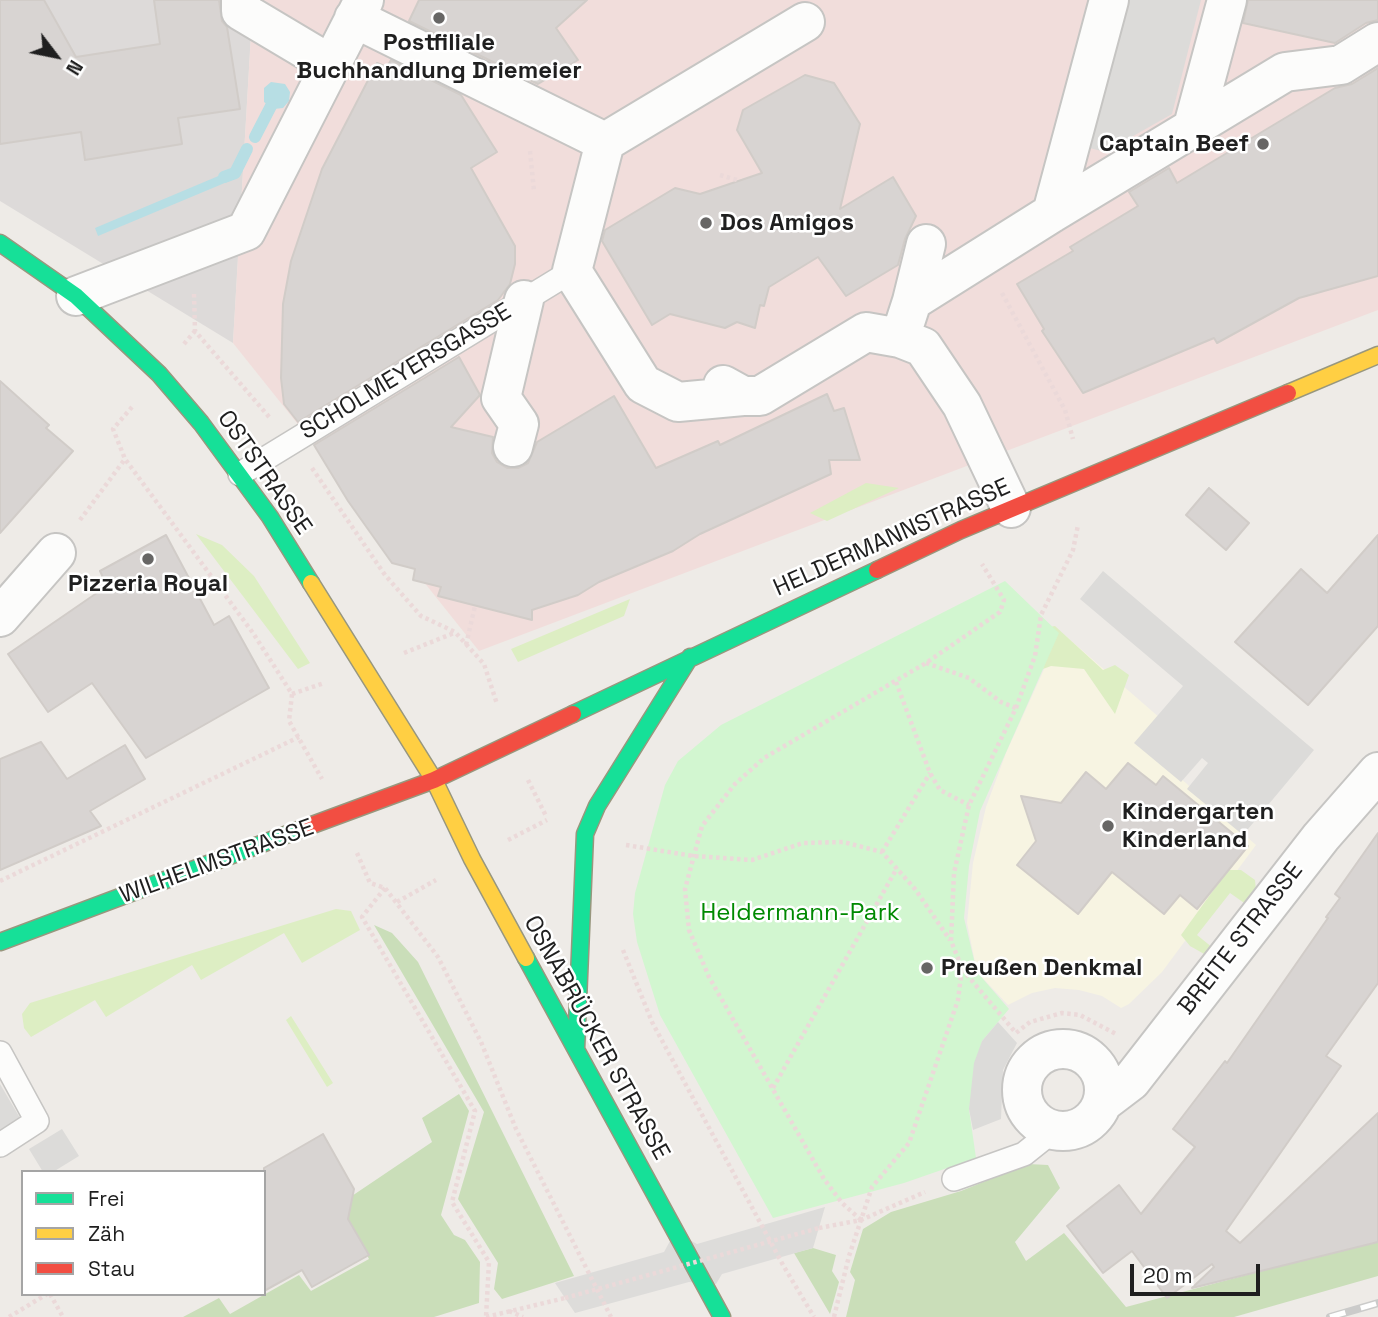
<!DOCTYPE html>
<meta charset="utf-8">
<style>
body{margin:0}
#map{position:relative;width:1378px;height:1317px;overflow:hidden;background:#eeebe7;font-family:"Space Grotesk",sans-serif}
canvas{display:block}
.legend{position:absolute;left:21px;top:1170px;width:245px;height:126px;box-sizing:border-box;background:#fff;border:2px solid #a5a5a5;margin:0;padding:9px 12px;list-style:none;font-size:21px;color:#1f1f1f}
.legend li{display:flex;align-items:center;gap:14px;height:35px}
.legend b{width:35px;border:2px solid #a5a5a5}
.north{position:absolute;left:21px;top:21px;width:70px;height:70px;-webkit-text-stroke:5px #fff;paint-order:stroke;rotate:122deg;font-size:19px;font-weight:700;line-height:28px;text-align:center;color:#1f1f1f}
.north::after{content:'';display:block;margin:auto;width:24px;height:32px;background:#1f1f1f;clip-path:polygon(50% 0,100% 100%,50% 72%,0 100%)}
.scale{position:absolute;left:1130px;top:1264px;width:130px;height:32px;box-sizing:border-box;border:4px solid #1f1f1f;border-top:0;padding-left:9px;font-size:21px;line-height:24px;white-space:nowrap;color:#1f1f1f;-webkit-text-stroke:5px #fff;paint-order:stroke}
</style>
<div id="map">
<canvas width="1378" height="1317"></canvas>
<ul class="legend">
<li><b style="height:9px;background:#16e098"></b>Frei</li>
<li><b style="height:9px;background:#ffcf43"></b>Zäh</li>
<li><b style="height:9px;background:#f24e42"></b>Stau</li>
</ul>
<div class="north">N</div>
<div class="scale">20 m</div>
</div>
<script>
const c = document.querySelector('canvas').getContext('2d');
c.lineJoin = 'round';
function fillPath(path, color) {
  c.fillStyle = color;
  c.fill(path, 'evenodd');
}
function poly(rows) {
  const path = new Path2D();
  for (const r of rows) {
    if (r.length === 3) {
      path.moveTo(r[0] + r[2], r[1]);
      path.arc(r[0], r[1], r[2], 0, 2 * Math.PI);
      continue;
    }
    path.moveTo(r[0], r[1]);
    for (let i = 2; i < r.length; i += 2) path.lineTo(r[i], r[i + 1]);
  }
  return path;
}
function strokePath(path, color, width, dash) {
  c.strokeStyle = color;
  c.lineWidth = width;
  c.lineCap = dash ? 'butt' : 'round';
  c.setLineDash(dash || []);
  c.stroke(path);
}
function write(font, color, halo, rows, align = 'center') {
  c.font = font + ' "Space Grotesk",sans-serif';
  c.lineWidth = 5;
  c.setLineDash([]);
  c.textBaseline = 'middle';
  c.strokeStyle = halo;
  c.fillStyle = color;
  for (const [text, x, y, turn = 0] of rows) {
    c.save();
    c.translate(x, y);
    c.rotate((+turn || 0) * Math.PI / 180);
    c.textAlign = isNaN(turn) ? turn : align;
    if (halo) c.strokeText(text, 0, 0);
    c.fillText(text, 0, 0);
    c.restore();
  }
}
fillPath(poly([
 [0,0,253,0,233,343,0,201]
]), '#dddad9');
fillPath(poly([
 [253,0,1378,0,1378,310,479,651,233,343]
]), '#f1dddb');
fillPath(poly([
 [1061,632,1160,718,1144,746,1256,845,1162,972,1129,1004,1121,1008,1102,996,1079,990,1055,988,1032,993,1008,1005,977,972,967,923,973,863,986,807,1006,753]
]), '#f7f4e2');
fillPath(poly([
 [866,483,899,488,827,521,810,513],
 [196,534,222,545,254,576,310,663,298,669],
 [630,599,624,616,518,662,511,649],
 [1055,626,1103,670,1115,665,1129,675,1115,714,1084,669,1051,666,1043,669,1049,627],
 [1228,870,1241,870,1255,880,1256,891,1247,905,1230,893,1197,935,1213,948,1206,955,1190,946,1181,935],
 [336,909,351,911,360,930,302,963,284,933,201,980,192,965,106,1017,95,1000,31,1037,24,1028,22,1014,30,1003],
 [291,1016,333,1083,327,1087,286,1020]
]), '#ddeec3');
fillPath(poly([
 [374,925,392,933,418,962,574,1276,502,1299,494,1289,498,1263,458,1199,484,1112],
 [459,1094,469,1111,441,1215,454,1235,465,1240,480,1262,479,1303,434,1317,183,1317,219,1298,230,1314,299,1275,311,1291,369,1259,340,1204,432,1142,422,1118],
 [1028,1164,1048,1165,1060,1188,1015,1242,1026,1261,1064,1233,1126,1307,1378,1240,1378,1276,1234,1317,846,1317,855,1280,850,1272,863,1229,891,1212,961,1191],
 [813,1248,836,1255,832,1271,839,1282,830,1314,794,1253]
]), '#cadeb9');
fillPath(poly([
 [1005,581,1059,633,980,811,969,866,964,918,977,972,1009,1009,982,1041,969,1109,976,1158,904,1183,773,1218,660,1015,637,942,633,914,635,893,665,785,678,761,721,725]
]), '#d2f6d0');
fillPath(poly([
 [1123,0,1201,0,1172,114,1105,152,1086,147],
 [1103,571,1314,750,1243,835,1187,789,1208,763,1202,758,1181,782,1134,743,1183,686,1080,599],
 [998,1022,1017,1043,1003,1070,1001,1119,973,1130,969,1109,974,1063,982,1041],
 [0,1084,23,1123,0,1137],
 [62,1129,79,1156,53,1172,43,1172,29,1149]
]), '#dcdbd9');
fillPath(poly([
 [271,82,285,84,290,92,289,101,283,108,274,109,264,102,264,88],
 [235,169,239,177,98,236,95,228]
]), '#b7dee4');
fillPath(poly([
 [825,1207,813,1248,722,1274,716,1284,689,1282,575,1313,555,1283,664,1252,675,1232,697,1244]
]), '#dddcda');
strokePath(poly([
 [255,137,272,104],
 [224,177,235,173,247,149]
]), '#b7dee4', 12);
const building = poly([
 [0,0,44,0,76,57,160,44,154,0,219,0,222,21,227,27,240,109,178,118,182,144,85,160,81,132,0,144,0,0],
 [419,0,587,0,556,28,578,60,538,84,409,21,419,0],
 [1248,0,1378,0,1378,20,1366,23,1335,43,1243,23,1248,0],
 [391,60,461,95,497,152,471,168,515,246,515,264,510,284,498,300,298,422,284,404,281,378,283,304,291,261,322,169,377,63,387,67,391,60],
 [1378,68,1378,276,1299,298,1217,343,1214,338,1083,393,1042,331,1044,329,1017,284,1073,251,1070,247,1138,206,1129,192,1169,168,1177,183,1335,88,1352,84,1378,68],
 [805,75,834,83,860,124,840,209,893,177,916,216,905,239,898,265,846,296,818,257,769,287,764,306,760,305,755,328,737,322,725,328,670,314,652,325,602,241,605,230,675,188,700,194,762,173,737,130,743,110,805,75],
 [459,357,480,395,451,427,493,437,492,453,497,462,507,468,518,468,528,463,537,442,614,396,656,468,718,441,720,445,827,394,834,411,844,408,860,460,829,460,831,474,700,534,673,551,599,582,578,595,532,610,532,620,438,596,441,587,413,580,415,569,392,563,348,501,314,445,459,357],
 [0,381,49,425,46,428,73,451,0,533,0,381],
 [1209,488,1249,523,1226,550,1186,515,1209,488],
 [166,535,214,625,229,616,269,688,146,758,92,683,48,712,8,654,107,586,100,571,166,535],
 [1378,535,1378,626,1308,705,1235,642,1301,569,1327,593,1378,535],
 [41,742,67,779,125,745,145,779,90,811,101,826,0,870,0,759,41,742],
 [1128,763,1156,785,1163,776,1248,846,1197,909,1180,895,1164,914,1112,872,1078,914,1017,865,1036,841,1021,796,1061,803,1086,772,1106,789,1128,763],
 [1378,833,1378,983,1326,1056,1341,1066,1226,1231,1240,1243,1378,1113,1378,1242,1192,1288,1214,1267,1212,1264,1167,1298,1132,1251,1103,1273,1067,1226,1119,1185,1141,1214,1195,1147,1173,1129,1225,1061,1227,1063,1328,918,1326,917,1340,898,1335,894,1378,833],
 [323,1134,354,1189,348,1219,369,1255,312,1287,302,1270,264,1291,264,1168,323,1134]
]);
fillPath(building, '#d8d4d2');
strokePath(building, '#d1ccc8', 2);
const lane = poly([
 [240,474,572,271],
 [0,1053,37,1121,0,1145],
 [954,1179,1024,1154,1054,1130]
]);
const street = poly([
 [241,0,241,11,330,64],
 [354,18,605,142],
 [1192,130,1227,0],
 [605,142,572,271,643,384,678,402,743,396],
 [605,142,805,22],
 [1052,213,1109,0],
 [76,296,246,231,364,0],
 [912,301,926,244],
 [900,338,912,301,1052,213,1285,72,1341,65,1378,42],
 [723,385,743,396,760,396,866,332,900,338,923,347,962,405,1011,508],
 [513,447,519,424,501,398,524,300],
 [0,617,56,553],
 [1063,1090,41],
 [1102,1103,1131,1081,1321,837,1378,772]
]);
const fast = poly([
 [0,243,76,296,159,374,201,423,270,517,311,583],
 [573,714,877,570],
 [0,942,304,828],
 [526,958,722,1317],
 [576,1049,585,834,597,806,690,657]
]);
const slow = poly([
 [1288,393,1378,355],
 [311,583,434,780,472,859,526,958]
]);
const jam = poly([
 [877,570,961,530,1288,393],
 [304,828,434,780,573,714]
]);
strokePath(lane, '#c6c5c3', 26);
strokePath(street, '#c6c5c3', 42);
strokePath(fast, '#98977e', 19);
strokePath(slow, '#98977e', 19);
strokePath(jam, '#98977e', 19);
strokePath(poly([
 [530,151,534,191],
 [720,175,737,180],
 [1002,293,1065,410,1073,439],
 [194,294,195,331,270,418],
 [184,344,195,331],
 [132,407,113,429,125,459,253,633,292,694,289,721,322,779],
 [312,468,385,575,421,616,455,632,484,664,497,704],
 [80,520,125,459],
 [466,645,475,606],
 [404,653,454,633],
 [926,663,969,678,1001,702,1016,708],
 [896,682,930,773,940,790,969,805],
 [292,694,324,683],
 [528,780,546,816],
 [508,840,547,820],
 [626,845,693,856,752,860,803,843,843,842,882,852,915,889,950,940],
 [882,852,930,773],
 [357,853,370,883,385,888,438,957,481,1042,516,1129,611,1317],
 [0,881,299,737],
 [385,888,362,917,475,1111,452,1202,489,1262,486,1317],
 [397,902,436,880],
 [623,950,652,1022,783,1265,814,1317],
 [962,969,1016,1033,1030,1022,1062,1013,1080,1015,1116,1034],
 [773,1088,897,868],
 [861,1220,842,1203,824,1179,709,977,689,930,685,889,702,826,735,784,764,758,926,663,1000,612,1004,600,982,564],
 [819,1228,861,1220,925,1192],
 [50,1294,63,1317],
 [509,1311,523,1317],
 [9,1317,47,1294],
 [486,1317,565,1298],
 [834,1317,849,1256,872,1187,909,1143,958,1000,962,968,951,941,954,873,969,805,1016,708,1035,656,1041,615,1073,550,1078,525]
]), '#ebd9d9', 4.5, [3.5, 3.5]);
strokePath(lane, '#fcfcfb', 23);
strokePath(street, '#fcfcfb', 38);
strokePath(fast, '#16e098', 16);
strokePath(slow, '#ffcf43', 16);
strokePath(jam, '#f24e42', 16);
const rail = poly([
 [1330,1317,1378,1303]
]);
strokePath(rail, '#cbcbca', 8);
strokePath(rail, '#fff', 5, [16]);
strokePath(poly([
 [565,1298,819,1228]
]), '#ebd9d9', 4.5, [3.5, 3.5]);
for (const [x, y, r, color] of [
 [439,18,7,"#676665"],
 [1263,144,7,"#676665"],
 [706,223,7,"#676665"],
 [148,559,7,"#676665"],
 [1108,826,7,"#676665"],
 [927,968,7,"#676665"]
]) {
  const dot = new Path2D();
  dot.arc(x, y, r, 0, 2 * Math.PI);
  c.fillStyle = color;
  c.fill(dot);
  strokePath(dot, '#fff', 2.5);
}
write('bold 24px', '#1f1f1f', '#fff', [
 ["Postfiliale",439,43,"center"],
 ["Buchhandlung Driemeier",439,71,"center"],
 ["Captain Beef",1249,144,"right"],
 ["Dos Amigos",720,223],
 ["Pizzeria Royal",148,584,"center"],
 ["Kindergarten",1122,812],
 ["Kinderland",1122,840],
 ["Preußen Denkmal",941,968]
], 'left');
write('24px', '#1f1f1f', '#fff', [
 ["SCHOLMEYERSGASSE",406,372,-31],
 ["OSTSTRASSE",264,473,55],
 ["HELDERMANNSTRASSE",892,538,-24],
 ["WILHELMSTRASSE",217,862,-20],
 ["BREITE STRASSE",1241,939,-52],
 ["OSNABRÜCKER STRASSE",596,1038,61]
]);
write('24px', '#008901', '#fff', [
 ["Heldermann-Park",800,913]
]);
</script>
